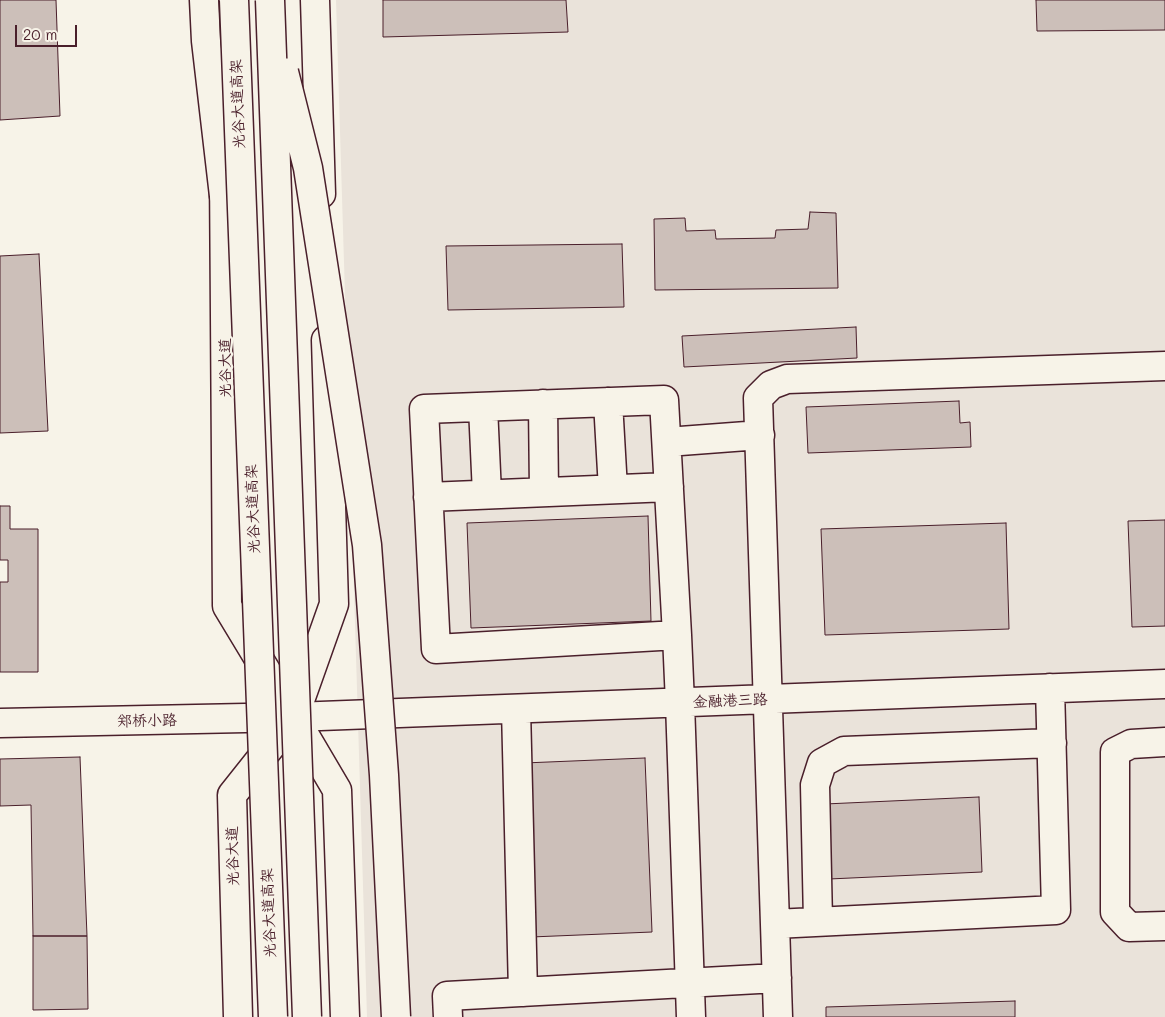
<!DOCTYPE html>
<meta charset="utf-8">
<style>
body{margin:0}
#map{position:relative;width:1165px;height:1017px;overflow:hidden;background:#f7f3e8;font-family:Mali,sans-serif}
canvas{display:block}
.scale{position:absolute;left:15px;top:25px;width:62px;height:22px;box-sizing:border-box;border:2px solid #4a1f2b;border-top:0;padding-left:6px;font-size:15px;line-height:18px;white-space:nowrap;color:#4a1f2b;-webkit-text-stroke:4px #f7f3e8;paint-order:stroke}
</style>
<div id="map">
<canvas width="1165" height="1017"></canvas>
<div class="scale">20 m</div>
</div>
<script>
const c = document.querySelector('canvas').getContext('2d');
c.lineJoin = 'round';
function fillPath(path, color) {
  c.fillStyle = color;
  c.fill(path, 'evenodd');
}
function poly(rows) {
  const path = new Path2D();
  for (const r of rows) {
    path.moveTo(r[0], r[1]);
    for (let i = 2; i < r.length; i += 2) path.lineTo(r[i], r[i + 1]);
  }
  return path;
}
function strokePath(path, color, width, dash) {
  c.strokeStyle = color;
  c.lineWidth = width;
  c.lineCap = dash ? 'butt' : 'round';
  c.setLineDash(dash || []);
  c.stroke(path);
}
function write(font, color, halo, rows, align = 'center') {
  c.font = font + ' Mali,"LXGW WenKai TC",sans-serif';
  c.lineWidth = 4.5;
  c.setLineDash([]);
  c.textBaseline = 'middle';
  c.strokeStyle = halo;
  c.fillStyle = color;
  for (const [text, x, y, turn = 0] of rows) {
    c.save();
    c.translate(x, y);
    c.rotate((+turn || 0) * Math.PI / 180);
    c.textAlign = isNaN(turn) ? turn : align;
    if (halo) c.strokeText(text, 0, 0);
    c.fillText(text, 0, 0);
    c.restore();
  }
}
fillPath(poly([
 [336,0,1165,0,1165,1017,367,1017]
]), '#eae3da');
const building = poly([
 [0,0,56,0,60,116,0,120,0,0],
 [383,0,566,0,568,32,383,37,383,0],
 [1036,0,1165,0,1165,30,1037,31,1036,0],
 [810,212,836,213,838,288,655,290,654,219,685,218,686,231,715,230,716,239,775,238,776,230,808,229,810,212],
 [622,244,624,307,448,310,446,246,622,244],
 [39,254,48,431,0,433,0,256,39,254],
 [856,327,857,358,684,367,682,336,856,327],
 [959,401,960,423,970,422,971,447,808,453,806,407,959,401],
 [0,506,10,506,10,529,38,529,38,672,0,672,0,582,8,582,8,560,0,560,0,506],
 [648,516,651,621,471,628,467,523,648,516],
 [1165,520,1165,626,1132,627,1128,521,1165,520],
 [1006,523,1009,629,825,635,821,529,1006,523],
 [80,757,87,936,33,936,31,805,0,806,0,759,80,757],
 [645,758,652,932,531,937,524,763,645,758],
 [979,797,982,872,829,879,825,804,979,797],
 [33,936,87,936,88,1009,33,1010,33,936],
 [1015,1001,1015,1017,826,1017,826,1007,1015,1001]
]);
fillPath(building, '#ccbfb9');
strokePath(building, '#4a1f2b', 1);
const minor = poly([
 [608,402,613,489],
 [543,404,544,492],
 [483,407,487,494],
 [667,442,760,435],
 [428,497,669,487],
 [677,635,436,649,424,409,664,400,677,635,680,703,691,1017],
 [516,709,523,992],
 [0,723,294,717,1165,684],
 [1165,742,1131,744,1115,752,1115,912,1129,927,1165,926],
 [818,921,815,785,822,763,844,751,1052,743],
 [775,924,1056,910,1050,688],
 [448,1017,447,996,777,978],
 [778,1017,758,398,771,385,787,379,1165,366]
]);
const major = poly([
 [315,0,321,194],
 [224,171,227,606,294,717,232,795,238,1017],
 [326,340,334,604,294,717,337,790,345,1017]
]);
const highway = poly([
 [204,0,206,41,224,196]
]);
strokePath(minor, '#4a1f2b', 31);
strokePath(major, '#4a1f2b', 31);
strokePath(highway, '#4a1f2b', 31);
strokePath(minor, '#f7f3e8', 28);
strokePath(major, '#f7f3e8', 28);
strokePath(highway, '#f7f3e8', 28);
const highwayBridge = poly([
 [234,0,273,1017],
 [270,0,307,1017],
 [284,72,308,168,367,545,384,775,396,1017]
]);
strokePath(highwayBridge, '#4a1f2b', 31, []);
strokePath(highwayBridge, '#f7f3e8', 28);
write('15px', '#4a1f2b', '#f7f3e8', [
 ["光谷大道高架",238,104,-92],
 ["光谷大道",225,368,-90],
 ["光谷大道高架",253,509,-92],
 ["金融港三路",730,701,-2],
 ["郑桥小路",147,721,-1],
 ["光谷大道",233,856,-91],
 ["光谷大道高架",269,913,-92]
]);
</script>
